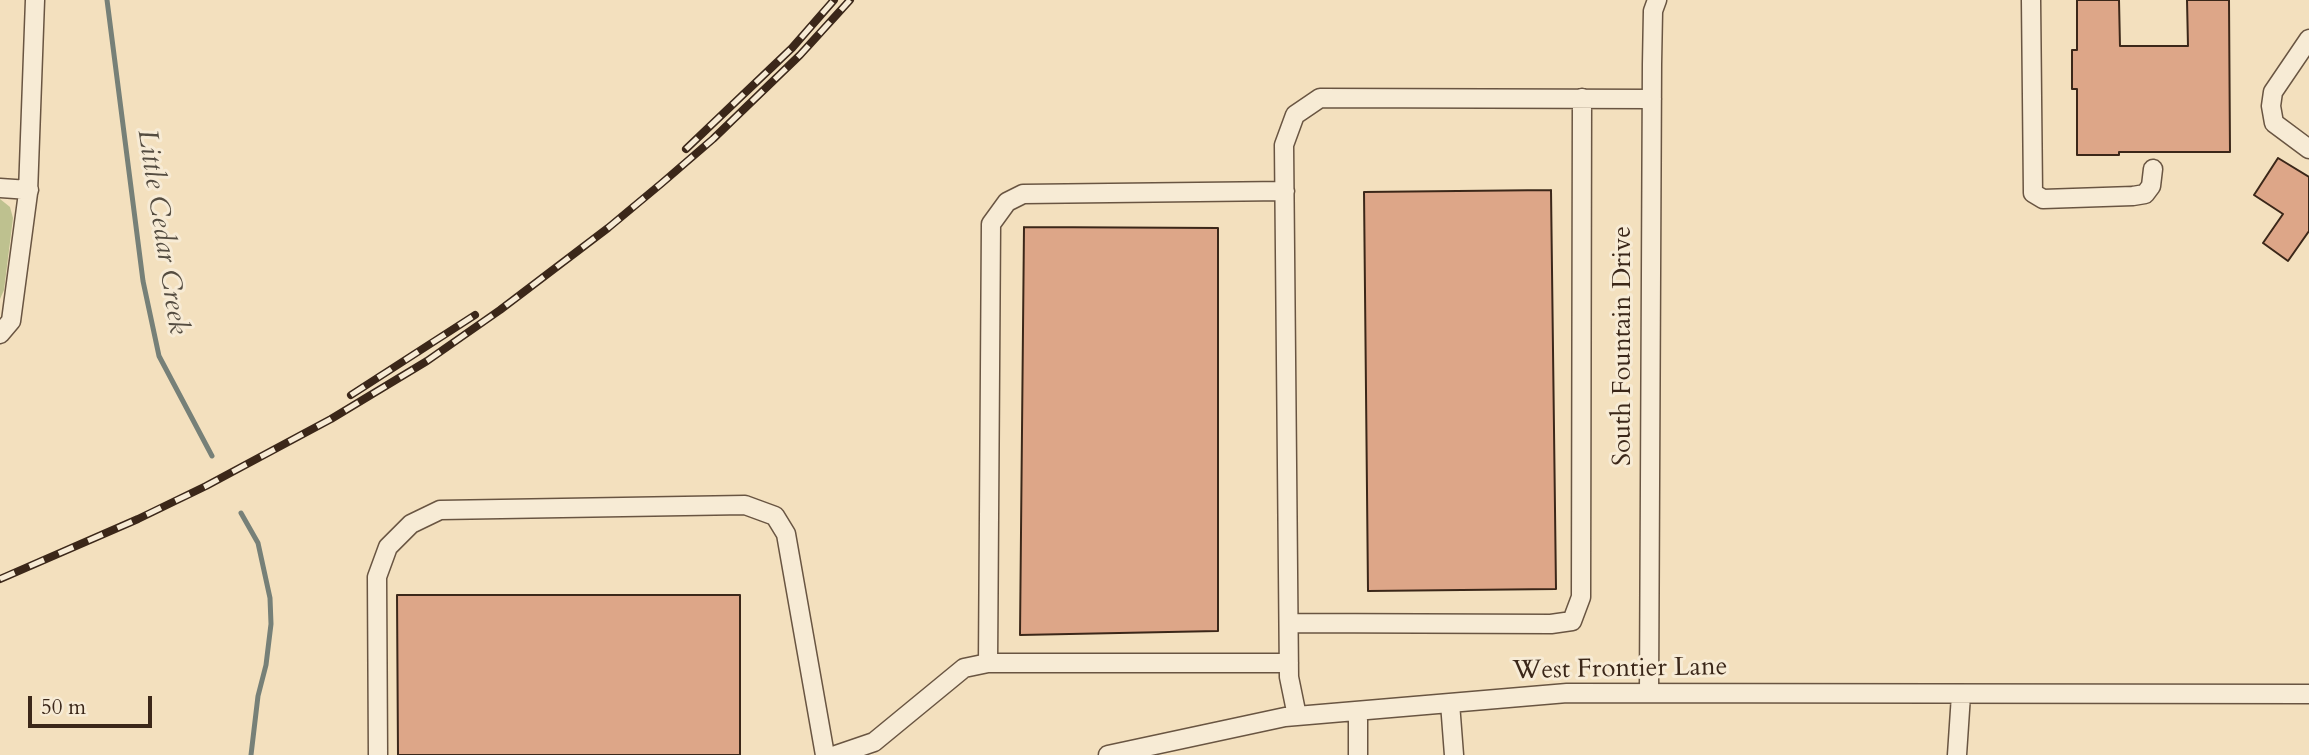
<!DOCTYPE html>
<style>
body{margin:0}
#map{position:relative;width:2309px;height:755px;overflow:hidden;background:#f3e0be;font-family:Cardo,serif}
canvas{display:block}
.scale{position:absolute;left:28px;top:696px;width:124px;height:32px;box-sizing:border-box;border:4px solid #3b2719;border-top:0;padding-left:9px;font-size:21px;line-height:24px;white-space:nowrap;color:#3b2719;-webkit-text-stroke:5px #f7ebd5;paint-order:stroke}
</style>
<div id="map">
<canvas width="2309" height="755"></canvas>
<div class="scale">50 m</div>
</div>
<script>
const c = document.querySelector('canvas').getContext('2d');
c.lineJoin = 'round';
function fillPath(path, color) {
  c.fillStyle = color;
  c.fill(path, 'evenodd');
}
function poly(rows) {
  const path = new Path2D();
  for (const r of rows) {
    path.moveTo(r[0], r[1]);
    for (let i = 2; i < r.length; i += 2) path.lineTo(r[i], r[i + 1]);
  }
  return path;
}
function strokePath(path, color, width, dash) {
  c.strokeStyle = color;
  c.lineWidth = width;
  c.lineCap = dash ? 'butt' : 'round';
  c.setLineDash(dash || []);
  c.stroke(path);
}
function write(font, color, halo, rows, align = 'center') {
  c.font = font + ' Cardo,serif';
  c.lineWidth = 6;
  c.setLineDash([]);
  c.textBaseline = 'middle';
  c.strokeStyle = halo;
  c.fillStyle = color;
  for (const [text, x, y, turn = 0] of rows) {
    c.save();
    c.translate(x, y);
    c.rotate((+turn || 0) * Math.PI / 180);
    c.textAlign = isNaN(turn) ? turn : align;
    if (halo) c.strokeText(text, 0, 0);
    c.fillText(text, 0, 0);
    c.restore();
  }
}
fillPath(poly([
 [0,199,10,207,13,218,4,290,0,299]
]), '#bec18f');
strokePath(poly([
 [107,0,143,281,159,356,212,456],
 [241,513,258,543,270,598,271,624,266,665,258,696,251,755]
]), '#768078', 5);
const building = poly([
 [2077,0,2119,0,2120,46,2188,46,2187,0,2229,0,2230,152,2119,152,2119,155,2077,155,2077,89,2072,89,2072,50,2077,50,2077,0],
 [2278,158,2309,177,2309,231,2288,261,2263,243,2283,214,2254,195,2278,158],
 [1551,190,1556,589,1368,591,1364,192,1551,190],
 [1024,227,1218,228,1218,631,1020,635,1024,227],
 [397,595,740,595,740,755,398,755,397,595]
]);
fillPath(building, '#dda688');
strokePath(building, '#3b2719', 2);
const minor = poly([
 [2031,0,2033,193,2043,199,2133,196,2145,194,2151,186,2153,169],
 [2309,39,2273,92,2271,106,2274,123,2309,149],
 [0,188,29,190],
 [0,334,11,321,28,193,35,0],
 [1289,623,1551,624,1572,621,1581,597,1582,98],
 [988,663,991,224,1007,202,1023,194,1285,191],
 [1649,693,1652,64,1653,11,1657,0],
 [1450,703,1454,755],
 [1358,711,1358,755],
 [1297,716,1289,677,1284,145,1295,115,1320,98,1652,99],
 [378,755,377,577,388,547,411,524,440,510,745,505,775,516,786,534,825,755],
 [836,755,874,742,964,668,988,663,1289,663],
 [1108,755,1285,717,1567,693,2309,694],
 [1957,755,1961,695]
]);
strokePath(minor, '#695542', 21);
strokePath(minor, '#f7ebd5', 18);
const rail = poly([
 [686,149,792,48,834,0],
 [351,395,475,315],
 [0,579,138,519,206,486,331,419,427,361,500,310,608,228,662,183,713,139,800,55,850,0]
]);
strokePath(rail, '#3b2719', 8);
strokePath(rail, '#f7ebd5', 5, [16]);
write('26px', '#3b2719', '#f7ebd5', [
 ["South Fountain Drive",1624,346,-90],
 ["West Frontier Lane",1620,670,-1]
]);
write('italic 28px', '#544c40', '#f7ebd5', [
 ["Little Cedar Creek",161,232,81]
]);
</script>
